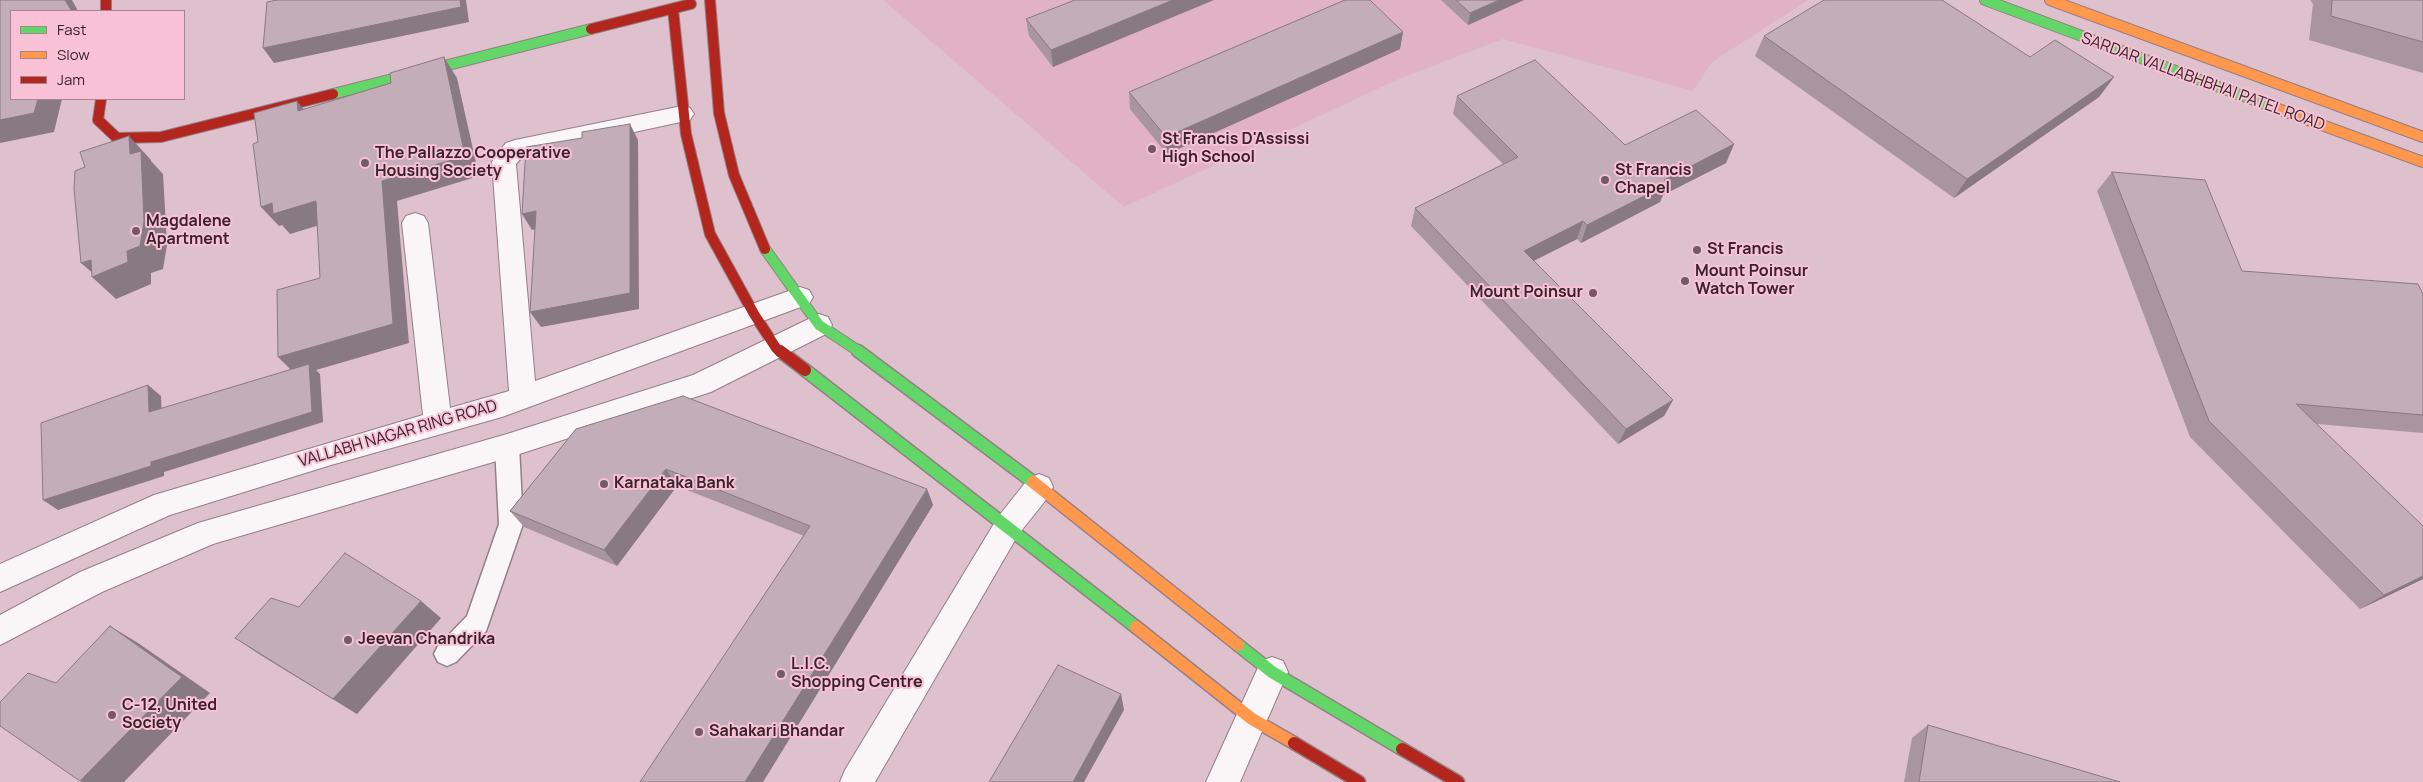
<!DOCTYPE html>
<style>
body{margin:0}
#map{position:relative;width:2423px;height:782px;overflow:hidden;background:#dec1cc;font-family:Manrope,sans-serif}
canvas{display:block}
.legend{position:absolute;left:10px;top:10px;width:175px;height:90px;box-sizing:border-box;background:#f9c1d5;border:1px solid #ac8291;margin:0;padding:6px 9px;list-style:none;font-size:15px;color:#39242c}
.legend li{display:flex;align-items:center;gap:10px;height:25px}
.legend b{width:25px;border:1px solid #ac8291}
</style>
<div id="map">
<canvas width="2423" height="782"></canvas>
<ul class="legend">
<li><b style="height:6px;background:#63d668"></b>Fast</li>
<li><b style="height:6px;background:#ff974d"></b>Slow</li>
<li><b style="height:6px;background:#b3261e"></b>Jam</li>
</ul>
</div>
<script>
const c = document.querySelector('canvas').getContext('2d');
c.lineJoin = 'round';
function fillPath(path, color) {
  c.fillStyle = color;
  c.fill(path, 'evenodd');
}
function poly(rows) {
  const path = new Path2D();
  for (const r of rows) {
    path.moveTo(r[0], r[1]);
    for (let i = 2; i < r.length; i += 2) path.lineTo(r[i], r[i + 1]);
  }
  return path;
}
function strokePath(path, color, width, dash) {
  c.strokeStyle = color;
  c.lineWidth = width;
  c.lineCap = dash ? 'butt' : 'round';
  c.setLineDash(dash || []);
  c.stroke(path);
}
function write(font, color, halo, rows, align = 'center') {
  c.font = font + ' Manrope,sans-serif';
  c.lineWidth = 4;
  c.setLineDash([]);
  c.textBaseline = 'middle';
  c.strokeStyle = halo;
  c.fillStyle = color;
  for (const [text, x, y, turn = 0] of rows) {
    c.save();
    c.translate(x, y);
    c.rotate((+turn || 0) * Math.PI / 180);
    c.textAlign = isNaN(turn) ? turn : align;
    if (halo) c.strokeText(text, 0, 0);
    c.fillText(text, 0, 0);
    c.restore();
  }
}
fillPath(poly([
 [883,0,1808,0,1712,62,1693,91,1503,39,1401,78,1124,207]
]), '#e1b2c3');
const lane = poly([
 [507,436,515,439,519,446,523,524,486,631,456,662,447,666,438,662,434,654,438,646,467,616,499,524,495,446,499,439,507,436]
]);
const street = poly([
 [682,106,690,108,694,114,690,120,523,156,516,164,535,381,800,287,809,290,813,297,809,304,502,417,331,465,170,515,0,592,0,564,154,495,423,415,402,223,406,216,415,213,424,216,428,223,450,408,509,391,492,162,495,156,506,143,515,140,682,106],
 [819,314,828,317,832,325,828,333,711,392,507,458,213,544,102,592,0,645,0,615,80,572,198,523,507,434,693,375,819,314],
 [1039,474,1049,478,1053,487,1049,496,1018,535,875,782,840,782,845,770,998,517,1029,478,1039,474],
 [1272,657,1283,661,1288,672,1240,782,1206,782,1261,661,1272,657]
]);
const fastFar1 = poly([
 [1985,0,2278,109],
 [333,94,591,29],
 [765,249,819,325,860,352]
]);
const fast = poly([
 [858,351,1033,482],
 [805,370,1136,627],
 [1238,645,1272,672,1402,749]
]);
const slowFar1 = poly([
 [2050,0,2423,137],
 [2278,109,2423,162]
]);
const slow = poly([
 [1033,482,1238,645],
 [1136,627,1252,719,1294,743]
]);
const jamFar1 = poly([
 [106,0,106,11],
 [710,0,719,113,734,175,765,249],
 [673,9,686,134,710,234,754,314,776,348,781,352],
 [591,29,691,4],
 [101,99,98,120,117,138,161,137,333,94]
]);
const jam = poly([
 [780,351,805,370],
 [1294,743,1359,782],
 [1402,749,1458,782]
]);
strokePath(lane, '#947f87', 3);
strokePath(street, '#947f87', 2);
strokePath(fastFar1, '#947f87', 12);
strokePath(fast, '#947f87', 15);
strokePath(slowFar1, '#947f87', 12);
strokePath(slow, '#947f87', 15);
strokePath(jamFar1, '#947f87', 12);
strokePath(jam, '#947f87', 15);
fillPath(lane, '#faf6f7');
fillPath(street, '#faf6f7');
strokePath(fastFar1, '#63d668', 10);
strokePath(fast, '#63d668', 12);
strokePath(slowFar1, '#ff974d', 10);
strokePath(slow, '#ff974d', 12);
strokePath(jamFar1, '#b3261e', 10);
strokePath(jam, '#b3261e', 12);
fillPath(poly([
 [1075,0,1053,67,1029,36,1026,19],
 [1441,0,1524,0,1468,25],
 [2310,0,2423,0,2423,73,2309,40,2313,4],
 [1403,32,1400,49,1167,154,1130,109,1129,92],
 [1764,36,2030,57,2114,77,2099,97,1954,198,1755,56],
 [1457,96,1625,145,1734,144,1726,163,1663,195,1660,202,1581,243,1577,239,1534,261,1673,400,1664,416,1618,444,1411,226,1415,208,1503,164,1453,114],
 [2112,172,2242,271,2423,294,2423,433,2317,424,2423,579,2360,609,2190,437,2097,191],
 [576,429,927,489,933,505,763,782,640,782,804,536,677,486,617,566,524,527,510,511],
 [299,607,441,618,357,714,260,655,235,638],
 [1928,725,2120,782,1904,782,1912,738]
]), '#a8959f');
fillPath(poly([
 [65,0,72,0,78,11,69,11],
 [460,0,466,0,469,22,274,63,263,48],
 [1173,0,1214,0,1053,67,1051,50],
 [1499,0,1524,0,1468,25,1470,13],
 [1403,32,1400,49,1167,154,1166,137],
 [444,57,457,78,479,176,397,201,409,343,316,370,320,374,323,422,164,472,164,476,58,510,43,500,151,462,297,376,278,357,382,181],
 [2114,77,2099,97,1954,198,1967,179],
 [38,99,62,99,54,132,0,143,0,120],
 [297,101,313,121,298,111],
 [630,124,638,140,639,309,541,327,530,312],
 [129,136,151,160,151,161,163,174,167,245,163,269,151,273,151,284,116,299,92,277,95,275,81,263,127,251,130,154],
 [1734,144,1726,163,1663,195,1660,202,1581,243,1587,225,1664,180],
 [316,201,333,221,290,234,282,225,279,226,261,207,272,203],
 [536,211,546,227,532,230,522,214],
 [1583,221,1577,239,1519,268,1524,251],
 [148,385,161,396,162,422,149,412],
 [1673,400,1664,416,1618,444,1626,429],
 [666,469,677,486,617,566,604,550],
 [927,489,933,505,763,782,745,782],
 [2423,576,2423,579,2360,609,2384,595],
 [421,601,441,618,357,714,333,699],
 [110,626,138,643,210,693,124,782,82,782,80,781],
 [1121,694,1124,710,1084,782,1073,782]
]), '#887982');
const building = poly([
 [0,0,65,0,71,10,69,11,11,11,11,99,38,99,34,113,0,120,0,0],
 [277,0,460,0,461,7,263,48,267,2,277,0],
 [1075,0,1173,0,1051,50,1026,19,1075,0],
 [1345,0,1370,0,1403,32,1166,137,1129,92,1345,0],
 [1456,0,1499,0,1470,13,1456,0],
 [1824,0,1942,0,2030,57,2055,40,2114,77,1967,179,1764,36,1824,0],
 [2332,0,2423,0,2423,42,2331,16,2332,0],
 [444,57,465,156,382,181,393,324,278,357,277,290,320,278,316,201,273,214,272,203,261,207,253,144,258,142,254,113,297,101,298,111,391,83,390,73,444,57],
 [1535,60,1625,145,1696,110,1734,144,1664,180,1668,184,1587,225,1583,221,1524,251,1673,400,1626,429,1415,208,1518,157,1457,96,1535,60],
 [630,124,630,293,530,312,536,211,522,214,526,147,582,138,582,132,630,124],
 [129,136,130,154,141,151,144,222,140,246,127,251,128,262,92,277,91,260,81,263,74,189,75,171,85,167,80,152,129,136],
 [2112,172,2205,180,2242,271,2418,284,2423,294,2423,415,2296,404,2423,526,2423,576,2384,595,2209,421,2112,172],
 [309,364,312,412,151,462,151,466,43,500,41,423,148,385,149,412,309,364],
 [683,396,927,489,745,782,640,782,810,526,666,469,604,550,510,511,576,429,683,396],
 [345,553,421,601,333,699,235,638,271,598,299,607,345,553],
 [110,626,182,677,80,781,0,726,0,702,28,673,56,683,110,626],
 [1058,665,1121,694,1073,782,989,782,1058,665],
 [1928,725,2120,782,1919,782,1928,725]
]);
fillPath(building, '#c3adb9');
strokePath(building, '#887982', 1);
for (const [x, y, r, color] of [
 [1152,149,5,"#735b64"],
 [365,163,5,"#735b64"],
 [1605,180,5,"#735b64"],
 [136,231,5,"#735b64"],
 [1697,250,5,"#735b64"],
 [1685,281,5,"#735b64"],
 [1593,293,5,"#735b64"],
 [604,484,5,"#735b64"],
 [348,640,5,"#735b64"],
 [781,674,5,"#735b64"],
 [112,715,5,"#735b64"],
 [699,732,5,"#735b64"]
]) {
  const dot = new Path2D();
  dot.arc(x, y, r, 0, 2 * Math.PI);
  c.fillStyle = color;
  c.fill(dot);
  strokePath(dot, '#f9c1d5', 2);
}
write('16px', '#39242c', '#f9c1d5', [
 ["SARDAR VALLABHBHAI PATEL ROAD",2203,82,20],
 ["VALLABH NAGAR RING ROAD",398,434,-16]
]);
write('bold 16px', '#39242c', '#f9c1d5', [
 ["St Francis D'Assissi",1162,140],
 ["High School",1162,158],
 ["The Pallazzo Cooperative",375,154],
 ["Housing Society",375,172],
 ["St Francis",1615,171],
 ["Chapel",1615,189],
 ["Magdalene",146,222],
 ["Apartment",146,240],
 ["St Francis",1707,250],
 ["Mount Poinsur",1695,272],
 ["Watch Tower",1695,290],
 ["Mount Poinsur",1583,293,"right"],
 ["Karnataka Bank",614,484],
 ["Jeevan Chandrika",358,640],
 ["L.I.C.",791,665],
 ["Shopping Centre",791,683],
 ["C-12, United",122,706],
 ["Society",122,724],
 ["Sahakari Bhandar",709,732]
], 'left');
</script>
